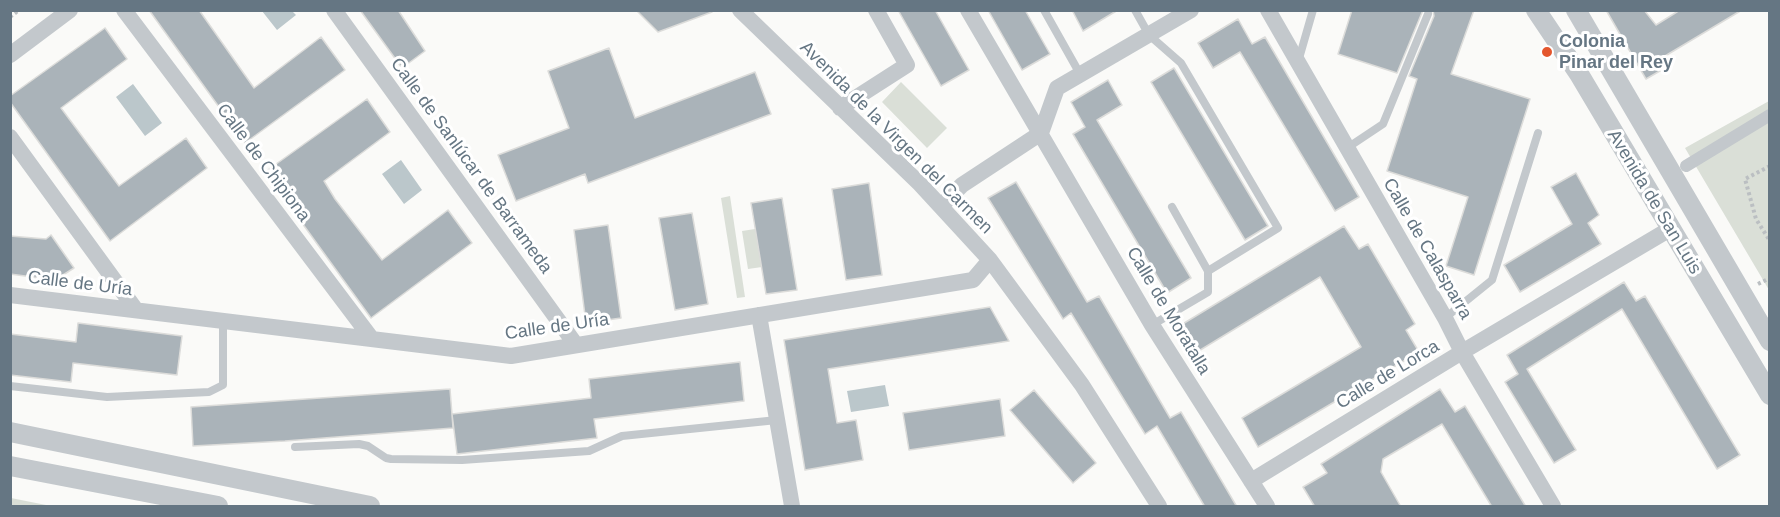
<!DOCTYPE html>
<meta charset="utf-8">
<style>
body{margin:0}
#map{position:relative;width:1780px;height:517px;overflow:hidden;background:#fafaf8;font-family:Helvetica,sans-serif}
canvas{display:block}
.frame{position:absolute;inset:0;border:12px solid #657683;pointer-events:none}
</style>
<div id="map">
<canvas width="1780" height="517"></canvas>
<div class="frame"></div>
</div>
<script>
const c = document.querySelector('canvas').getContext('2d');
c.lineJoin = 'round';
function fillPath(path, color) {
  c.fillStyle = color;
  c.fill(path, 'evenodd');
}
function poly(rows) {
  const path = new Path2D();
  for (const r of rows) {
    path.moveTo(r[0], r[1]);
    for (let i = 2; i < r.length; i += 2) path.lineTo(r[i], r[i + 1]);
  }
  return path;
}
function strokePath(path, color, width, dash) {
  c.strokeStyle = color;
  c.lineWidth = width;
  c.lineCap = dash ? 'butt' : 'round';
  c.setLineDash(dash || []);
  c.stroke(path);
}
function write(font, color, halo, rows, align = 'center') {
  c.font = font + ' Helvetica,sans-serif';
  c.lineWidth = 6;
  c.setLineDash([]);
  c.textBaseline = 'middle';
  c.strokeStyle = halo;
  c.fillStyle = color;
  for (const [text, x, y, turn = 0] of rows) {
    c.save();
    c.translate(x, y);
    c.rotate((+turn || 0) * Math.PI / 180);
    c.textAlign = isNaN(turn) ? turn : align;
    if (halo) c.strokeText(text, 0, 0);
    c.fillText(text, 0, 0);
    c.restore();
  }
}
fillPath(poly([
 [901,82,947,128,927,148,882,102],
 [1769,101,1769,290,1685,148],
 [730,196,745,297,737,298,721,198],
 [755,229,762,267,748,269,742,231],
 [11,498,51,506,11,506]
]), '#dadfd7');
fillPath(poly([
 [262,11,292,11,296,15,277,30],
 [133,84,162,123,145,136,116,97],
 [401,160,422,190,404,204,382,174],
 [885,385,889,406,851,412,847,391]
]), '#bbc7cb');
const building = poly([
 [149,10,199,10,254,88,321,37,345,70,245,143,149,10],
 [360,10,398,10,425,51,402,68,360,10],
 [636,10,711,10,712,12,658,32,636,10],
 [898,10,935,10,969,70,941,86,898,10],
 [988,10,1025,10,1050,54,1022,70,988,10],
 [1072,10,1118,10,1083,31,1072,10],
 [1352,10,1423,10,1397,73,1338,54,1352,10],
 [1433,10,1474,10,1451,74,1530,99,1474,275,1446,266,1468,197,1387,171,1417,79,1409,76,1434,16,1433,10],
 [1606,10,1644,10,1656,25,1680,10,1742,10,1660,59,1665,68,1646,79,1606,10],
 [1238,19,1252,44,1265,37,1359,197,1335,211,1240,52,1213,68,1198,43,1238,19],
 [105,28,127,59,61,108,119,186,186,138,207,168,110,241,10,102,10,96,105,28],
 [609,48,635,118,755,72,771,114,588,183,585,174,516,201,498,155,569,128,548,71,609,48],
 [1174,68,1268,226,1245,240,1151,82,1174,68],
 [1108,80,1122,105,1097,120,1191,278,1167,293,1073,134,1085,127,1071,102,1108,80],
 [367,99,390,132,324,181,335,199,382,260,448,210,472,243,371,318,265,172,367,99],
 [1576,173,1599,215,1588,223,1601,244,1520,292,1504,265,1572,224,1551,187,1576,173],
 [1016,182,1087,302,1099,296,1170,418,1181,412,1237,507,1205,507,1157,426,1145,434,1071,313,1063,319,988,198,1016,182],
 [869,183,882,275,846,280,832,189,869,183],
 [782,198,797,290,766,294,751,203,782,198],
 [692,213,708,304,675,310,659,218,692,213],
 [608,225,621,318,586,323,574,230,608,225],
 [1344,226,1359,249,1368,244,1415,324,1406,330,1419,352,1258,447,1242,418,1361,347,1320,277,1197,352,1181,325,1344,226],
 [51,235,74,268,55,280,10,274,10,236,46,239,51,235],
 [1624,282,1636,301,1645,296,1740,455,1717,469,1622,309,1527,369,1576,450,1554,463,1505,382,1518,374,1507,355,1624,282],
 [990,307,1009,341,828,369,837,423,856,420,863,460,805,470,784,340,990,307],
 [78,323,182,336,177,375,73,363,71,382,10,375,10,334,76,342,78,323],
 [740,362,744,401,594,419,597,438,457,454,452,414,591,398,589,379,740,362],
 [450,389,453,428,285,441,193,446,191,407,450,389],
 [1440,389,1455,412,1465,406,1526,507,1492,507,1442,424,1383,459,1381,472,1401,507,1315,507,1303,487,1327,473,1321,464,1440,389],
 [1034,390,1096,463,1073,483,1010,410,1034,390],
 [1000,399,1005,436,909,450,903,413,1000,399]
]);
fillPath(building, '#aab3b9');
strokePath(building, '#dcdcda', 1.5);
strokePath(poly([
 [10,17,19,10],
 [1770,166,1745,179,1756,219,1770,241],
 [1758,284,1770,278]
]), '#bbbfc2', 4, [3, 3]);
strokePath(poly([
 [1044,10,1080,74],
 [1135,10,1149,35,1181,63,1278,228,1208,271,1208,292,1152,325],
 [1298,62,1313,10],
 [1347,148,1383,124,1428,14],
 [1172,207,1208,271],
 [1445,318,1492,280,1538,133],
 [10,386,107,397,209,392,223,385,223,321],
 [295,447,359,444,368,446,386,458,391,459,462,460,589,451,622,436,777,420]
]), '#c3c8cc', 8);
strokePath(poly([
 [1686,166,1770,115]
]), '#c3c8cc', 12);
strokePath(poly([
 [124,10,372,339],
 [334,10,576,345],
 [740,10,920,184,990,260,1082,385,1159,506],
 [968,10,1152,325,1267,506],
 [1268,10,1445,318,1462,352,1553,506],
 [10,55,70,10],
 [840,108,907,65,876,10],
 [10,137,136,310],
 [941,206,962,185,1041,133,1057,88,1191,10],
 [10,295,511,356,973,280,990,260],
 [759,315,792,506],
 [1251,481,1462,352,1670,229]
]), '#c3c8cc', 16);
strokePath(poly([
 [1536,10,1579,74,1770,395],
 [1576,10,1770,341],
 [10,432,370,506],
 [10,466,218,506]
]), '#c3c8cc', 20);
for (const [x, y, r, color] of [
 [1547,52,6,"#e4572e"]
]) {
  const dot = new Path2D();
  dot.arc(x, y, r, 0, 2 * Math.PI);
  c.fillStyle = color;
  c.fill(dot);
  strokePath(dot, '#fff', 2);
}
write('bold 18px', '#657683', '#fff', [
 ["Colonia",1559,42],
 ["Pinar del Rey",1559,63]
], 'left');
write('18px', '#657683', '#fff', [
 ["Avenida de la Virgen del Carmen",896,138,45],
 ["Calle de Chipiona",263,163,53],
 ["Calle de Sanlúcar de Barrameda",471,166,54],
 ["Avenida de San Luis",1654,202,59],
 ["Calle de Calasparra",1427,249,60],
 ["Calle de Uría",80,284,7],
 ["Calle de Moratalla",1168,311,59],
 ["Calle de Uría",557,327,-8],
 ["Calle de Lorca",1388,375,-31]
]);
</script>
